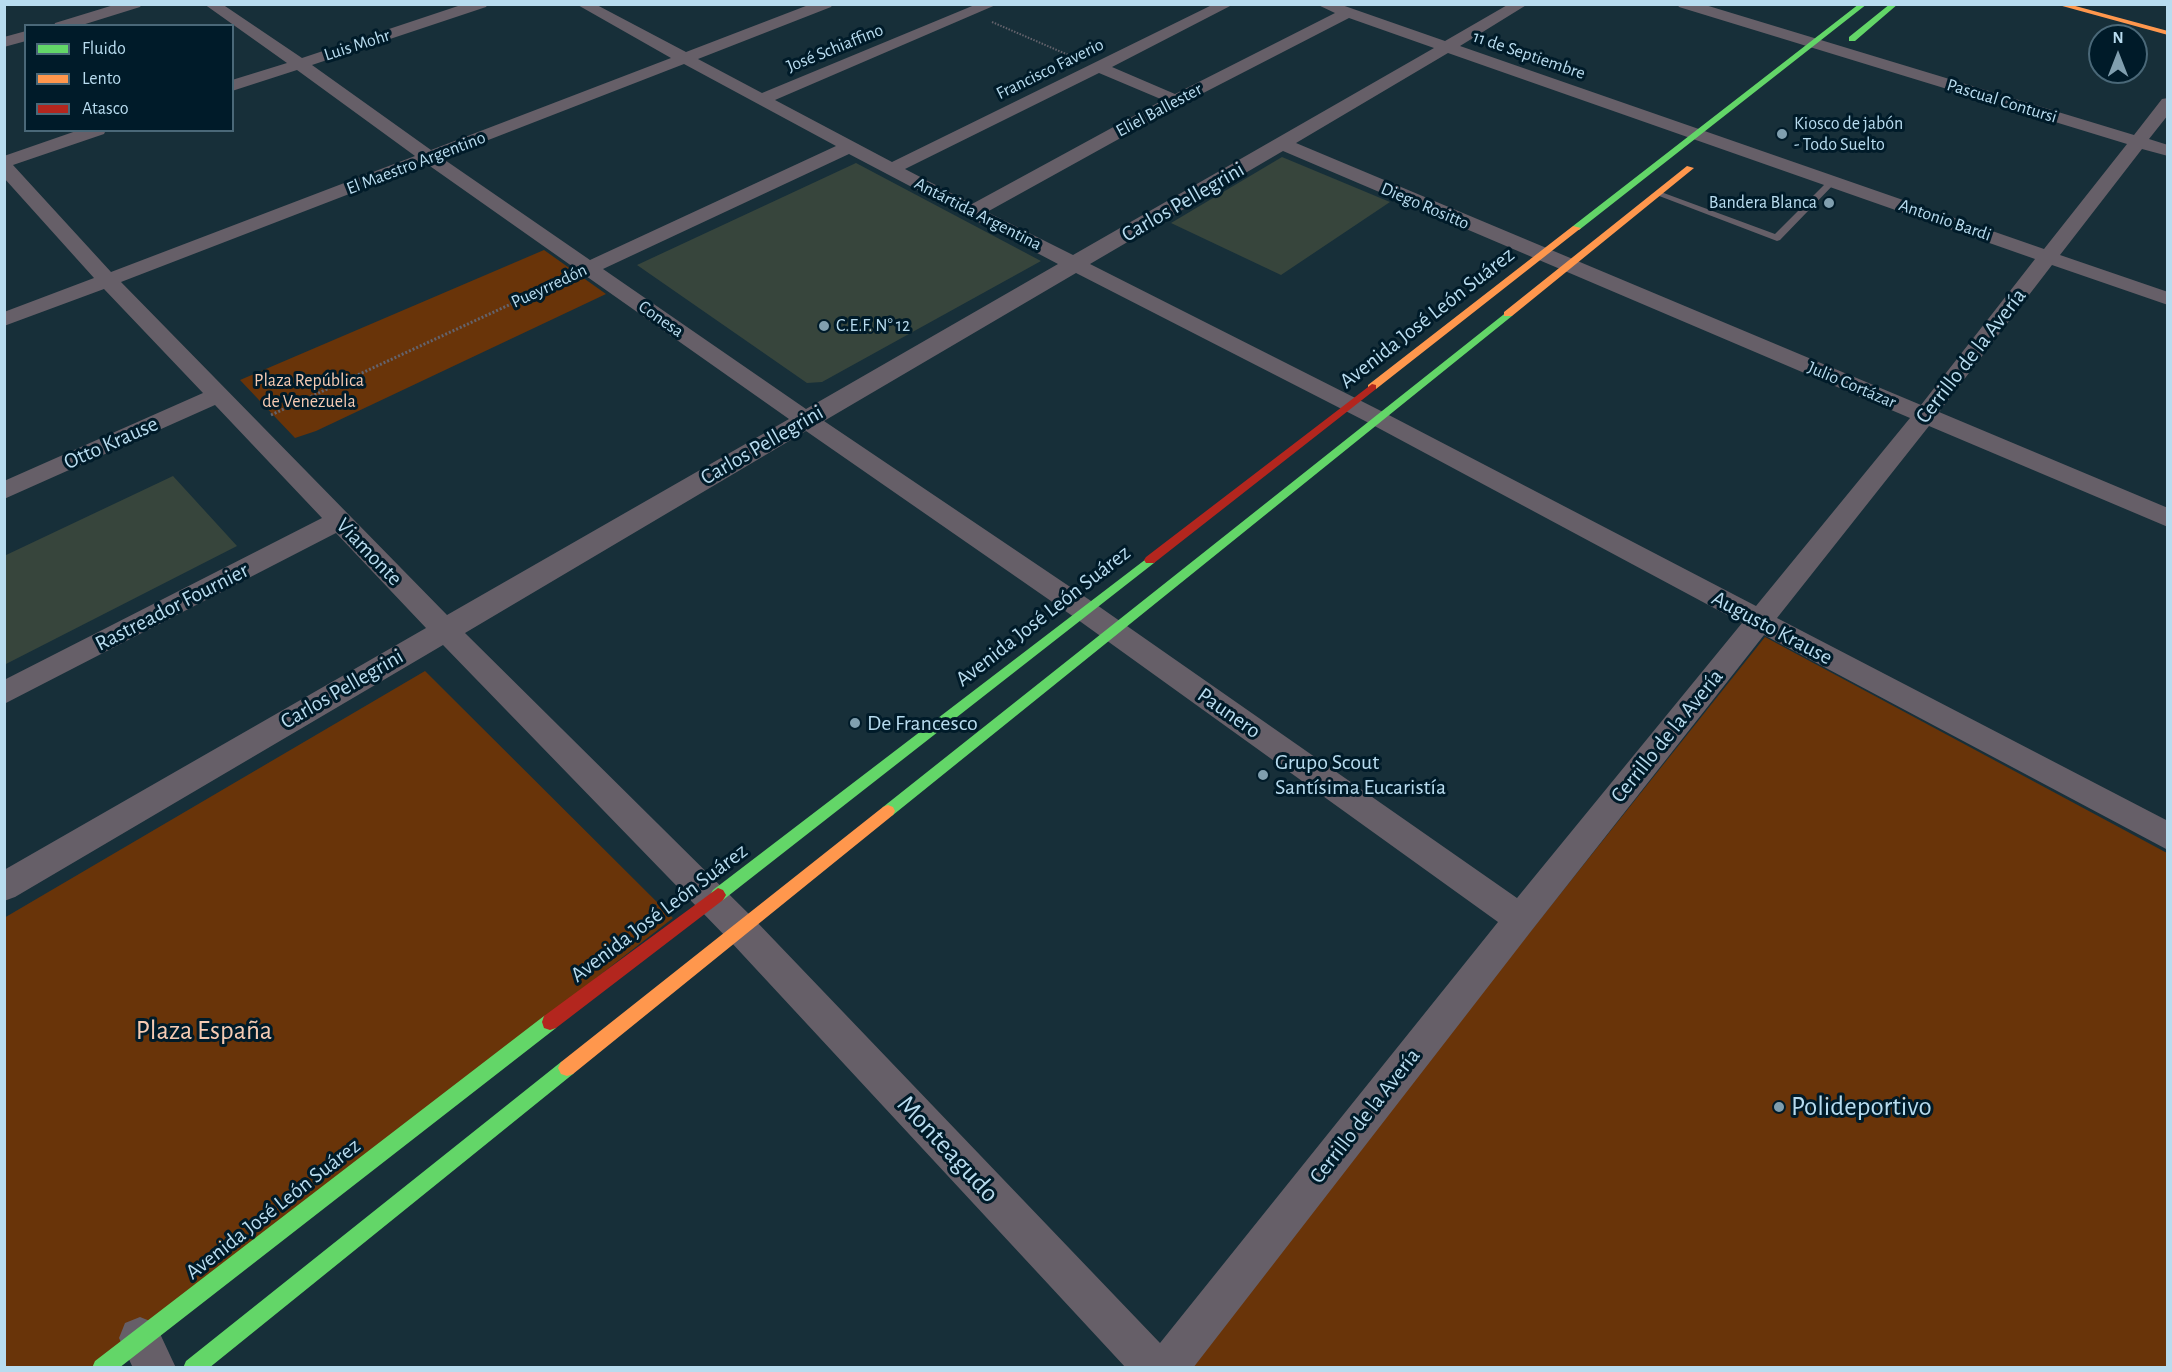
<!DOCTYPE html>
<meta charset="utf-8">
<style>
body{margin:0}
#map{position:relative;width:2172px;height:1372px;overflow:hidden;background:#172f39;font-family:"Alegreya Sans",sans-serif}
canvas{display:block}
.frame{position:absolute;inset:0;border:6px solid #b8dcef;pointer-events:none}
.legend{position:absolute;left:24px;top:24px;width:210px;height:108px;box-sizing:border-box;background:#001b29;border:2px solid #4a6878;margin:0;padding:8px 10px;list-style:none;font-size:18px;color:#b8dcef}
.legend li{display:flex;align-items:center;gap:12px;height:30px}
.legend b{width:30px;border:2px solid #4a6878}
.north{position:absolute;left:2088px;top:24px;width:60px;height:60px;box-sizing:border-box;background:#001b29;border:2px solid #4a6878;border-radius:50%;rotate:0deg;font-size:16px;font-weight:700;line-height:24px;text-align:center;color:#b8dcef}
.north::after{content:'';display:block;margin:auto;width:21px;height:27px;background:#809faf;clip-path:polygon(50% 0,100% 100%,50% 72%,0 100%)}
</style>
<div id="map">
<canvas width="2172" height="1372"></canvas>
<div class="frame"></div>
<ul class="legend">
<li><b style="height:8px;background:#63d668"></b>Fluido</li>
<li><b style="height:8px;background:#ff974d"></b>Lento</li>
<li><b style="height:8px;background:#b3261e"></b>Atasco</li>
</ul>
<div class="north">N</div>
</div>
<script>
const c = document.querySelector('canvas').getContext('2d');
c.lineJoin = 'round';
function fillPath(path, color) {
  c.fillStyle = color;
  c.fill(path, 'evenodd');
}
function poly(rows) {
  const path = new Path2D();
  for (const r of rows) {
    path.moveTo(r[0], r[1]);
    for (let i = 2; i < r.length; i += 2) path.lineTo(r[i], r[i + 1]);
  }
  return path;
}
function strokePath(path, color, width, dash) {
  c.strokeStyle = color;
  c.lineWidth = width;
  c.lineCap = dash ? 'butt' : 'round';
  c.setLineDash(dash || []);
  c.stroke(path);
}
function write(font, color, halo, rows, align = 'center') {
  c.font = font + ' "Alegreya Sans",sans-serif';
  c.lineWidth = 6;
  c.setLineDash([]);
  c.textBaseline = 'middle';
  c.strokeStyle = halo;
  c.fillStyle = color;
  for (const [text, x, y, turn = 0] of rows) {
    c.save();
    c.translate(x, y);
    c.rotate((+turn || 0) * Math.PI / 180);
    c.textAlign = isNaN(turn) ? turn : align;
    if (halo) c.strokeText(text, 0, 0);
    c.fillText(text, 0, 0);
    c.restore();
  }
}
fillPath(poly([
 [544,250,606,294,316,431,295,438,240,380],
 [1765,637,2167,853,2167,1367,1194,1368,1188,1361],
 [425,671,673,918,96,1368,5,1367,4,918]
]), '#693409');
fillPath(poly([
 [1282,157,1390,202,1281,275,1171,223],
 [856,163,1041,261,822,382,807,383,637,265],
 [173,476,237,546,4,665,4,556]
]), '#37453c');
strokePath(poly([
 [992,22,1073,57]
]), '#64636c', 2, [1.5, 1.5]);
strokePath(poly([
 [271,415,563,280]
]), '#64636c', 3, [2, 2]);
fillPath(poly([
 [1830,179,1837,181,1780,240,1777,241,1654,194,1661,192,1775,234,1830,179]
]), '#665f68');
fillPath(poly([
 [117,4,142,4,140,7,79,26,54,26,55,23,117,4],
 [204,4,222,4,302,58,464,4,488,4,486,7,312,65,431,150,671,58,576,4,595,4,686,52,811,4,833,4,831,7,698,59,762,93,977,4,998,4,775,100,892,162,1214,4,1234,4,1112,67,1175,94,1335,13,1316,4,1339,4,1445,41,1509,4,1528,4,1460,46,2044,249,2127,144,1679,7,1677,4,1702,4,2134,135,2162,99,2168,98,2168,115,2149,139,2168,145,2168,156,2142,149,2060,255,2168,292,2168,305,2052,265,1939,412,2168,508,2168,527,1929,426,1777,618,2168,821,2168,850,1764,635,1532,930,1193,1368,1126,1368,730,941,443,645,15,897,4,901,4,870,426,628,336,533,4,704,4,680,322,518,215,405,4,499,4,481,203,393,104,289,4,326,4,312,94,278,4,178,4,156,79,130,106,130,104,134,13,165,111,272,415,156,297,70,232,91,232,80,287,63,204,4],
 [1349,18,1434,48,1073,255,987,212,1182,104,1349,18],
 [1448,53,2035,259,1921,405,1296,143,1448,53],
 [684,64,836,146,590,260,442,158,684,64],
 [1099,73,1163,100,972,204,905,169,1099,73],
 [1283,151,1910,418,1756,606,1385,413,1090,264,1283,151],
 [849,154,1058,264,806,409,603,269,849,154],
 [427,164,789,419,447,615,121,282,427,164],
 [1076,273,1369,423,1742,623,1517,898,1094,603,824,421,1076,273],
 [806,431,1074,617,1498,922,1160,1343,754,919,465,633,806,431],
 [26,31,26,41,4,47,4,37,26,31],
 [140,1317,155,1323,176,1368,133,1368,119,1338,125,1323,140,1317]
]), '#665f68');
fillPath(poly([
 [1859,4,1867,4,1579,230,1573,230,1573,226,1859,4],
 [1890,4,1898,4,1855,41,1849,41,1849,37,1890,4],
 [1508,311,1512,312,1512,316,893,815,888,817,883,815,881,811,883,807,1508,311],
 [1150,556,1156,560,1154,563,723,900,718,902,713,900,710,895,713,890,1150,556],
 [550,1014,556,1016,558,1022,556,1028,119,1368,92,1368,95,1361,544,1016,550,1014],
 [567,1060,573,1062,576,1068,573,1074,209,1368,183,1368,186,1361,561,1062,567,1060]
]), '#63d668');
fillPath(poly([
 [2055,4,2068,4,2168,31,2168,35,2055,4],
 [1687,166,1694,168,1512,316,1504,316,1504,312,1687,166],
 [1573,226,1581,228,1376,389,1368,389,1368,385,1573,226],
 [888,805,893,807,895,811,893,815,573,1074,567,1076,561,1074,558,1068,561,1062,883,807,888,805]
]), '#ff974d');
fillPath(poly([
 [1372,384,1376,385,1376,389,1154,563,1146,563,1144,560,1146,557,1372,384],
 [718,888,723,890,726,895,723,900,556,1028,550,1030,544,1028,542,1022,544,1016,718,888]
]), '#b3261e');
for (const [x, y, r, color] of [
 [1782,134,6,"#809faf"],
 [1829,203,6,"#809faf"],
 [824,326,6,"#809faf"],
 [855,723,6,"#809faf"],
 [1263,775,6,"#809faf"],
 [1779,1107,6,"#809faf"]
]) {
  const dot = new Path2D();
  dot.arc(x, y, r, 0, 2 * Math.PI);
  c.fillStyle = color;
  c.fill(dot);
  strokePath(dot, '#001b29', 2);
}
write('18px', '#b8dcef', '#001b29', [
 ["Luis Mohr",357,45,-18],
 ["José Schiaffino",835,48,-22],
 ["11 de Septiembre",1529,55,19],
 ["Francisco Faverio",1050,69,-26],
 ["Pascual Contursi",2002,101,17],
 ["Eliel Ballester",1159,110,-28],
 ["El Maestro Argentino",416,163,-21],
 ["Diego Rositto",1425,206,23],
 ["Antártida Argentina",978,214,27],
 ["Antonio Bardi",1945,220,19],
 ["Pueyrredón",549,286,-25],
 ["Conesa",661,319,35],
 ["Julio Cortázar",1852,385,23]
]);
write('18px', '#b8dcef', '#001b29', [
 ["Kiosco de jabón",1794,124],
 ["- Todo Suelto",1794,145],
 ["Bandera Blanca",1817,203,"right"],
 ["C.E.F. N° 12",836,326]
], 'left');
write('18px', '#f6cbb3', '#001b29', [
 ["Plaza República",309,381],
 ["de Venezuela",309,402]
]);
write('22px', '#b8dcef', '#001b29', [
 ["Carlos Pellegrini",1183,202,-30],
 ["Avenida José León Suárez",1427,318,-38],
 ["Cerrillo de la Avería",1971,356,-52],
 ["Otto Krause",111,443,-24],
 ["Carlos Pellegrini",762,445,-30],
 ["Viamonte",369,552,46],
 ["Rastreador Fournier",172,607,-27],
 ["Avenida José León Suárez",1043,616,-38],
 ["Augusto Krause",1772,628,28],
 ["Carlos Pellegrini",342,689,-30],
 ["Paunero",1229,713,35],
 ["Cerrillo de la Avería",1667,736,-51],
 ["Avenida José León Suárez",659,913,-37],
 ["Cerrillo de la Avería",1365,1116,-52],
 ["Avenida José León Suárez",273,1209,-38]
]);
write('22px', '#b8dcef', '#001b29', [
 ["De Francesco",867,723],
 ["Grupo Scout",1275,762],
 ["Santísima Eucaristía",1275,787]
], 'left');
write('27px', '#f6cbb3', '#001b29', [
 ["Plaza España",204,1031]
]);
write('27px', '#b8dcef', '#001b29', [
 ["Polideportivo",1791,1107]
], 'left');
write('27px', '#b8dcef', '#001b29', [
 ["Monteagudo",948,1149,47]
]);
</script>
